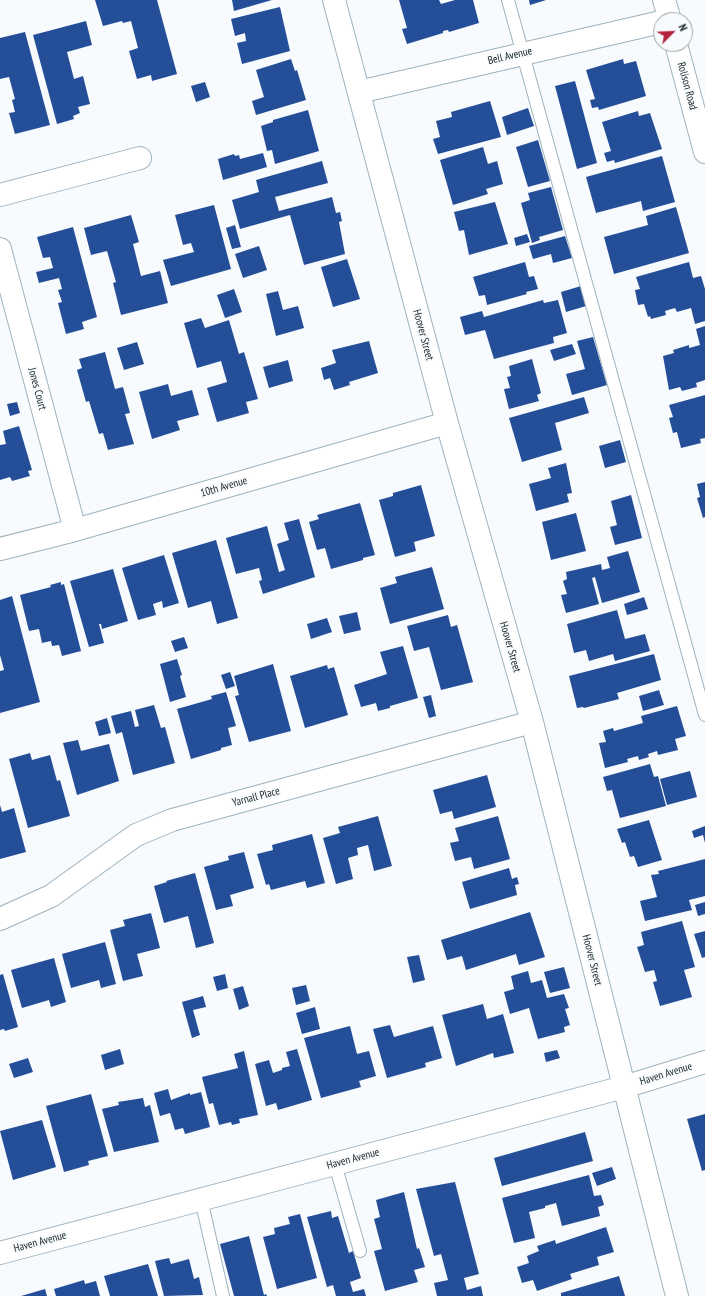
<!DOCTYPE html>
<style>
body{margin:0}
#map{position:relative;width:705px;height:1296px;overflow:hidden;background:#f7fbfe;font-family:"PT Sans Narrow",sans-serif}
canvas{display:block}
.north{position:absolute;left:653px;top:12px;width:40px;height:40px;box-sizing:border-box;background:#f7fbfe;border:1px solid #9da3a6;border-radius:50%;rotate:66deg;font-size:11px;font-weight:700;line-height:16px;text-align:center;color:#161f23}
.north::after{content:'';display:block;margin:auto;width:14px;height:18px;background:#b5233a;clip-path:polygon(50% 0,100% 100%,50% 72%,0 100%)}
</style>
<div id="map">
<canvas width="705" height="1296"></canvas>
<div class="north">N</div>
</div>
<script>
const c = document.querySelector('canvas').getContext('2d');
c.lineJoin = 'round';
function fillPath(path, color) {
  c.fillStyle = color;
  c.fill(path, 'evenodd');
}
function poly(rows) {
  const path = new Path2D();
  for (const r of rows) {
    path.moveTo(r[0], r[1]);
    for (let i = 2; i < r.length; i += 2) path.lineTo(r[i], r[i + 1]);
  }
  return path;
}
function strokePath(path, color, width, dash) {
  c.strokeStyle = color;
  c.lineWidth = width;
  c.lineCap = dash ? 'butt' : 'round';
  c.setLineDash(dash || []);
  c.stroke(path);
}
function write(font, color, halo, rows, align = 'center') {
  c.font = font + ' "PT Sans Narrow",sans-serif';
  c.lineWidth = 4;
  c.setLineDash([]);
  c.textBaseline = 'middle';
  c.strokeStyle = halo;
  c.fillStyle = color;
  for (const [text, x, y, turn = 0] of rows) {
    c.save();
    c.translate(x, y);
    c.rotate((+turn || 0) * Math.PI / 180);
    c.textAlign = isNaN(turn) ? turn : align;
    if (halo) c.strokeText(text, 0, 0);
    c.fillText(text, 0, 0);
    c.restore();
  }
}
fillPath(poly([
 [95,0,157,0,177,74,152,81,151,75,137,79,129,51,138,48,131,21,123,23,122,21,103,26],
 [232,0,272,0,234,11],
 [399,0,439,0,441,4,455,0,473,0,479,23,449,32,448,30,443,31,443,33,407,44,402,29,407,28],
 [529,0,546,0,530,5],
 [280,7,290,51,242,64,237,43,246,41,245,33,235,36,231,19],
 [86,21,92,45,67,52,74,79,83,76,90,104,78,107,80,113,73,116,74,119,57,124,33,35],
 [25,32,50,125,15,134,9,113,15,112,12,100,15,99,9,77,0,79,0,38],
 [291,59,295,71,297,70,306,100,256,115,252,101,264,97,256,70],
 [623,59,624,64,636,61,646,96,599,110,598,107,592,108,590,100,595,99,586,70],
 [575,81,597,163,577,169,555,86],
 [205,82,210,97,196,102,191,86],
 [490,101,501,137,438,154,433,139,440,137,436,121,452,117,451,112],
 [528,108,534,126,507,135,502,117],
 [308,110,319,151,275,164,272,150,267,151,261,126,273,122,273,120],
 [638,111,639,116,650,113,662,149,615,163,614,160,607,162,604,153,611,151,602,122],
 [538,140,550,181,528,187,516,147],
 [483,147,488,164,497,161,503,184,486,189,488,194,453,205,440,160],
 [263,153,267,167,223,180,218,159,234,154,235,156,239,155,240,159],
 [662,156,675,202,643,211,641,201,596,213,586,177],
 [322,161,328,183,275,197,279,211,332,197,336,213,340,212,342,221,339,222,345,254,304,265,290,215,240,229,232,200,259,192,256,180],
 [551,187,563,230,539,237,540,240,532,243,521,203,530,200,528,193],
 [495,202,508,244,469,255,464,230,459,231,454,212],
 [214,205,231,269,171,286,163,260,194,252,191,243,183,245,175,215],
 [676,207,689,253,614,274,604,237,648,225,646,216],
 [131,215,139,242,133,244,141,276,160,271,168,303,121,315,113,283,116,282,107,251,91,255,84,228],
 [235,225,241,247,232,249,226,228],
 [73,227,97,317,82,322,84,329,66,334,58,303,62,302,58,290,62,289,59,278,39,283,36,272,53,268,50,257,43,258,37,237],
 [527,234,530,242,516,246,514,238],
 [565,236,572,258,553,263,551,254,533,259,529,246],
 [259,246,267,270,243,278,235,254],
 [347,259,360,299,333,307,321,267],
 [525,262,529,277,534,276,538,289,526,292,527,294,487,305,485,295,479,296,473,277],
 [689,262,693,278,701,276,705,289,705,321,695,324,691,308,677,312,675,308,665,311,666,315,651,319,650,316,648,317,644,304,638,305,635,290,640,289,636,277],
 [581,286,586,306,566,312,561,292],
 [234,289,242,312,225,318,217,295],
 [278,291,283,310,298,306,304,328,276,336,266,294],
 [543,300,544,303,558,300,567,333,553,337,554,343,494,359,485,330,465,335,460,317,482,311,484,317],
 [201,318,205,328,229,320,239,354,244,352,258,399,246,402,249,413,217,422,207,388,227,382,221,361,197,368,184,323],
 [705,326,705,380,696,383,697,387,682,391,680,387,669,390,663,356,674,353,673,350,689,345,689,348,700,345,696,329],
 [593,337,607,385,572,395,566,374,585,369,577,341],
 [369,341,378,373,349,382,350,385,334,390,330,378,324,380,321,368,336,363,332,350],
 [137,342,144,364,124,370,117,348],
 [572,344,576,354,554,361,550,350],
 [105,352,115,389,123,387,130,413,125,414,134,444,108,450,103,433,99,434,89,401,86,402,77,370,82,368,79,359],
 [532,359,541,393,537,395,539,401,509,409,504,389,510,388,507,377,511,376,509,366],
 [288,360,293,381,269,388,263,367],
 [168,384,171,396,192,390,199,415,177,421,180,430,152,439,139,392],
 [705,395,705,438,700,439,701,443,681,448,677,432,673,433,669,418,673,417,669,405],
 [584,397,589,413,555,423,562,450,522,462,509,418],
 [17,402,20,413,10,416,7,404],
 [19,426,32,470,28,471,30,476,12,481,10,477,0,480,0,445,6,444,3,431],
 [620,440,626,462,605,468,599,446],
 [566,463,572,493,567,494,569,502,536,511,529,484,551,478,548,468],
 [705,482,705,517,703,518,697,498,700,497,697,484],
 [421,485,435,536,414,542,416,551,395,557,379,500,393,496,393,493],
 [631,495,642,538,615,545,610,527,617,525,611,501],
 [360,503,375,555,363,558,363,560,331,569,325,548,317,550,309,522,319,519,317,515],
 [576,513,586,551,551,560,542,522],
 [299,519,315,577,263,594,259,581,262,580,259,568,236,574,226,538,267,526,279,572,285,570,277,544,289,540,284,523],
 [216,540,238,618,217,624,211,601,188,608,172,553],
 [628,551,640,592,602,603,595,577,592,578,599,604,566,613,561,595,567,594,563,581,567,579,566,572,601,564,602,570,610,568,607,557],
 [164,555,179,603,163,608,162,601,153,604,156,615,138,620,122,568],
 [432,567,444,609,390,624,380,588,397,583,395,577],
 [113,569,128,621,102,629,101,624,99,624,104,643,89,647,70,581],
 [61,582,61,585,64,584,81,651,62,656,59,645,52,646,51,641,42,643,39,629,29,631,20,595,51,587,50,585],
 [12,596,40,702,0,713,0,671,4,670,0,655,0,600],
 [644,597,648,609,627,615,624,604],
 [617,610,625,639,645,634,650,651,615,661,613,654,589,661,586,650,574,653,567,624],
 [357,612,361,630,344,634,339,616],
 [448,615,451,627,457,625,473,682,441,690,429,647,414,651,407,626],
 [327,618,332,632,311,639,307,624],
 [184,637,188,648,175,652,171,641],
 [403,646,418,698,390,706,390,708,378,711,376,703,361,707,354,685,387,674,380,652],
 [654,654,661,680,617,693,619,699,584,708,583,707,577,708,569,676],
 [177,659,182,675,180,676,186,697,170,702,160,664],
 [273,664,291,731,249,742,235,696,239,695,234,676],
 [327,665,328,669,334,667,348,715,305,728,290,676],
 [230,672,235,686,226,689,221,675],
 [659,690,664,705,643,711,639,696],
 [226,692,236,726,228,728,232,745,221,748,221,750,191,759,177,709,212,699,211,696],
 [431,695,436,716,429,718,423,697],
 [154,705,161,728,165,727,175,763,133,775,122,732,116,734,111,716,131,711,135,727,139,726,135,710],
 [677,706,686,736,675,739,678,750,658,755,657,751,648,754,649,757,639,760,638,756,627,759,628,762,605,768,599,743,606,742,603,731,613,728,614,731,643,723,641,716],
 [107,718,111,733,99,736,95,722],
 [78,740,81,751,109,744,119,781,77,795,63,743],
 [30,753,32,760,50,755,57,781,60,780,70,816,28,828,9,759],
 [650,764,654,777,658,776,666,806,620,818,612,790,607,791,603,777],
 [690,771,697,797,667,805,660,779],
 [487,775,496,807,454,819,452,811,440,814,433,790],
 [0,805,2,812,14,808,26,852,0,859],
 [378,816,392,866,374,871,368,845,357,848,358,855,348,858,353,879,336,884,323,838,340,833,338,827],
 [498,816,510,859,474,869,471,857,455,861,450,843,459,841,455,828],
 [649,820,662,860,638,867,634,856,630,857,625,842,622,843,617,829],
 [705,826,705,843,703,835,694,838,692,831],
 [312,834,325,883,307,888,305,881,271,890,269,884,266,885,257,854,273,850,272,845],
 [244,852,254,888,230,895,233,906,216,910,204,867,229,860,228,856],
 [705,859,705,896,689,900,692,910,645,921,640,901,657,897,651,875,659,874,658,871],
 [509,868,512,879,517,877,519,884,515,885,517,895,470,909,462,882],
 [195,873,214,943,196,948,188,916,164,923,154,886,167,882,166,881],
 [705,902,705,914,698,916,695,905],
 [530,912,545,957,519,965,516,954,466,970,462,956,447,960,441,940],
 [151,913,160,948,137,954,143,976,123,981,110,930,125,926,123,920],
 [682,921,695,967,684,970,692,997,660,1006,653,982,657,981,654,970,645,972,637,947,644,945,641,932],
 [705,931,705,957,702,958,694,934],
 [105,942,116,984,101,988,99,980,71,988,62,954],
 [419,955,425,980,413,983,407,957],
 [54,958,66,1002,51,1007,49,1000,22,1008,11,970],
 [564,967,570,988,550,993,544,972],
 [528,971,531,983,542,980,547,998,564,994,569,1008,565,1009,570,1025,564,1027,565,1032,538,1039,529,1008,510,1014,504,992,514,989,511,976],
 [3,974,18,1027,5,1031,4,1029,0,1030,0,975],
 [225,974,228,988,217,991,213,977],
 [306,985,310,1001,296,1005,292,988],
 [243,986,249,1006,239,1010,233,989],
 [203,996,206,1007,193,1010,200,1035,192,1038,182,1002],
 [483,1004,487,1019,503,1014,514,1053,494,1058,493,1053,456,1066,442,1015],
 [315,1007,320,1029,302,1034,296,1013],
 [390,1025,394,1037,433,1026,442,1058,425,1063,426,1067,387,1078,373,1029],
 [350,1026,357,1054,369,1051,376,1076,359,1081,361,1087,321,1098,304,1038],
 [120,1049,124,1064,105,1070,101,1055],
 [297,1049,312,1100,278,1110,276,1103,266,1106,255,1064,269,1060,273,1073,282,1070,282,1068,290,1066,286,1052],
 [557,1050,560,1058,546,1062,544,1053],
 [244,1051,258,1115,239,1119,240,1123,232,1125,231,1122,219,1125,213,1103,209,1104,202,1077,238,1068,234,1054],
 [28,1058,33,1072,14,1078,9,1064],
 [168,1089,171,1100,190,1093,190,1095,201,1092,210,1127,185,1134,183,1128,175,1130,170,1113,160,1116,154,1093],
 [91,1094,108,1156,88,1161,89,1165,64,1172,46,1106],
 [143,1098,145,1107,150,1105,159,1142,114,1152,102,1109,119,1105,118,1102],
 [705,1114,705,1170,702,1171,687,1119],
 [42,1120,56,1167,13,1180,0,1131],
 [585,1132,593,1161,502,1186,494,1158],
 [612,1167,616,1179,597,1186,592,1173],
 [589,1175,594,1196,601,1195,604,1205,598,1207,600,1216,562,1226,556,1203,545,1206,545,1208,529,1212,535,1238,514,1243,502,1198],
 [455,1182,479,1274,464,1278,467,1290,481,1286,483,1296,437,1296,434,1283,448,1280,441,1254,434,1256,416,1189],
 [404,1192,417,1249,419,1248,425,1267,414,1270,418,1282,385,1291,374,1251,382,1249,374,1219,380,1217,376,1200],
 [331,1211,332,1218,338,1216,349,1253,353,1251,361,1278,350,1282,353,1292,364,1289,366,1296,336,1296,333,1285,327,1287,307,1217],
 [300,1214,317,1278,277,1289,263,1237,275,1234,274,1228,290,1224,288,1217],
 [606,1227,614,1252,597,1257,599,1265,570,1274,572,1279,537,1291,533,1280,522,1283,517,1267,529,1263,527,1256,539,1251,537,1246,555,1240,556,1244],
 [249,1236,264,1295,266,1294,267,1296,234,1296,220,1244],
 [169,1258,171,1264,189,1259,194,1279,199,1277,203,1295,164,1296,155,1261],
 [148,1264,158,1296,110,1296,104,1276],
 [619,1276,625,1296,561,1296,561,1293],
 [84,1280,85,1284,96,1281,100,1296,56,1296,54,1289],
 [45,1289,47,1296,21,1296]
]), '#254e98');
const service = poly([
 [508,0,705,715],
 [335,1164,360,1251],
 [201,1199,223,1296]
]);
const minor = poly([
 [334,0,447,423,532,722,677,1296],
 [664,0,670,20],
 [676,44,705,152],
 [359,92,661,22],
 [0,195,140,158],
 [0,249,75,530],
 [0,549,75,530,447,423],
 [0,919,51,896,136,835,172,820,532,722],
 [0,1253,624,1087,705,1062]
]);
strokePath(service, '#9eb3be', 14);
strokePath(minor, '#9eb3be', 24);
strokePath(service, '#fff', 12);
strokePath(minor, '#fff', 22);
write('11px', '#161f23', '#f7fbfe', [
 ["Bell Avenue",510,56,-13],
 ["Rolison Road",687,86,75],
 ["Hoover Street",423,335,75],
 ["Jones Court",37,389,75],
 ["10th Avenue",224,487,-16],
 ["Hoover Street",510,647,74],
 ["Yarnall Place",256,797,-15],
 ["Hoover Street",592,960,76],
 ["Haven Avenue",666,1074,-17],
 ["Haven Avenue",353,1159,-15],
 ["Haven Avenue",40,1242,-15]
]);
</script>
